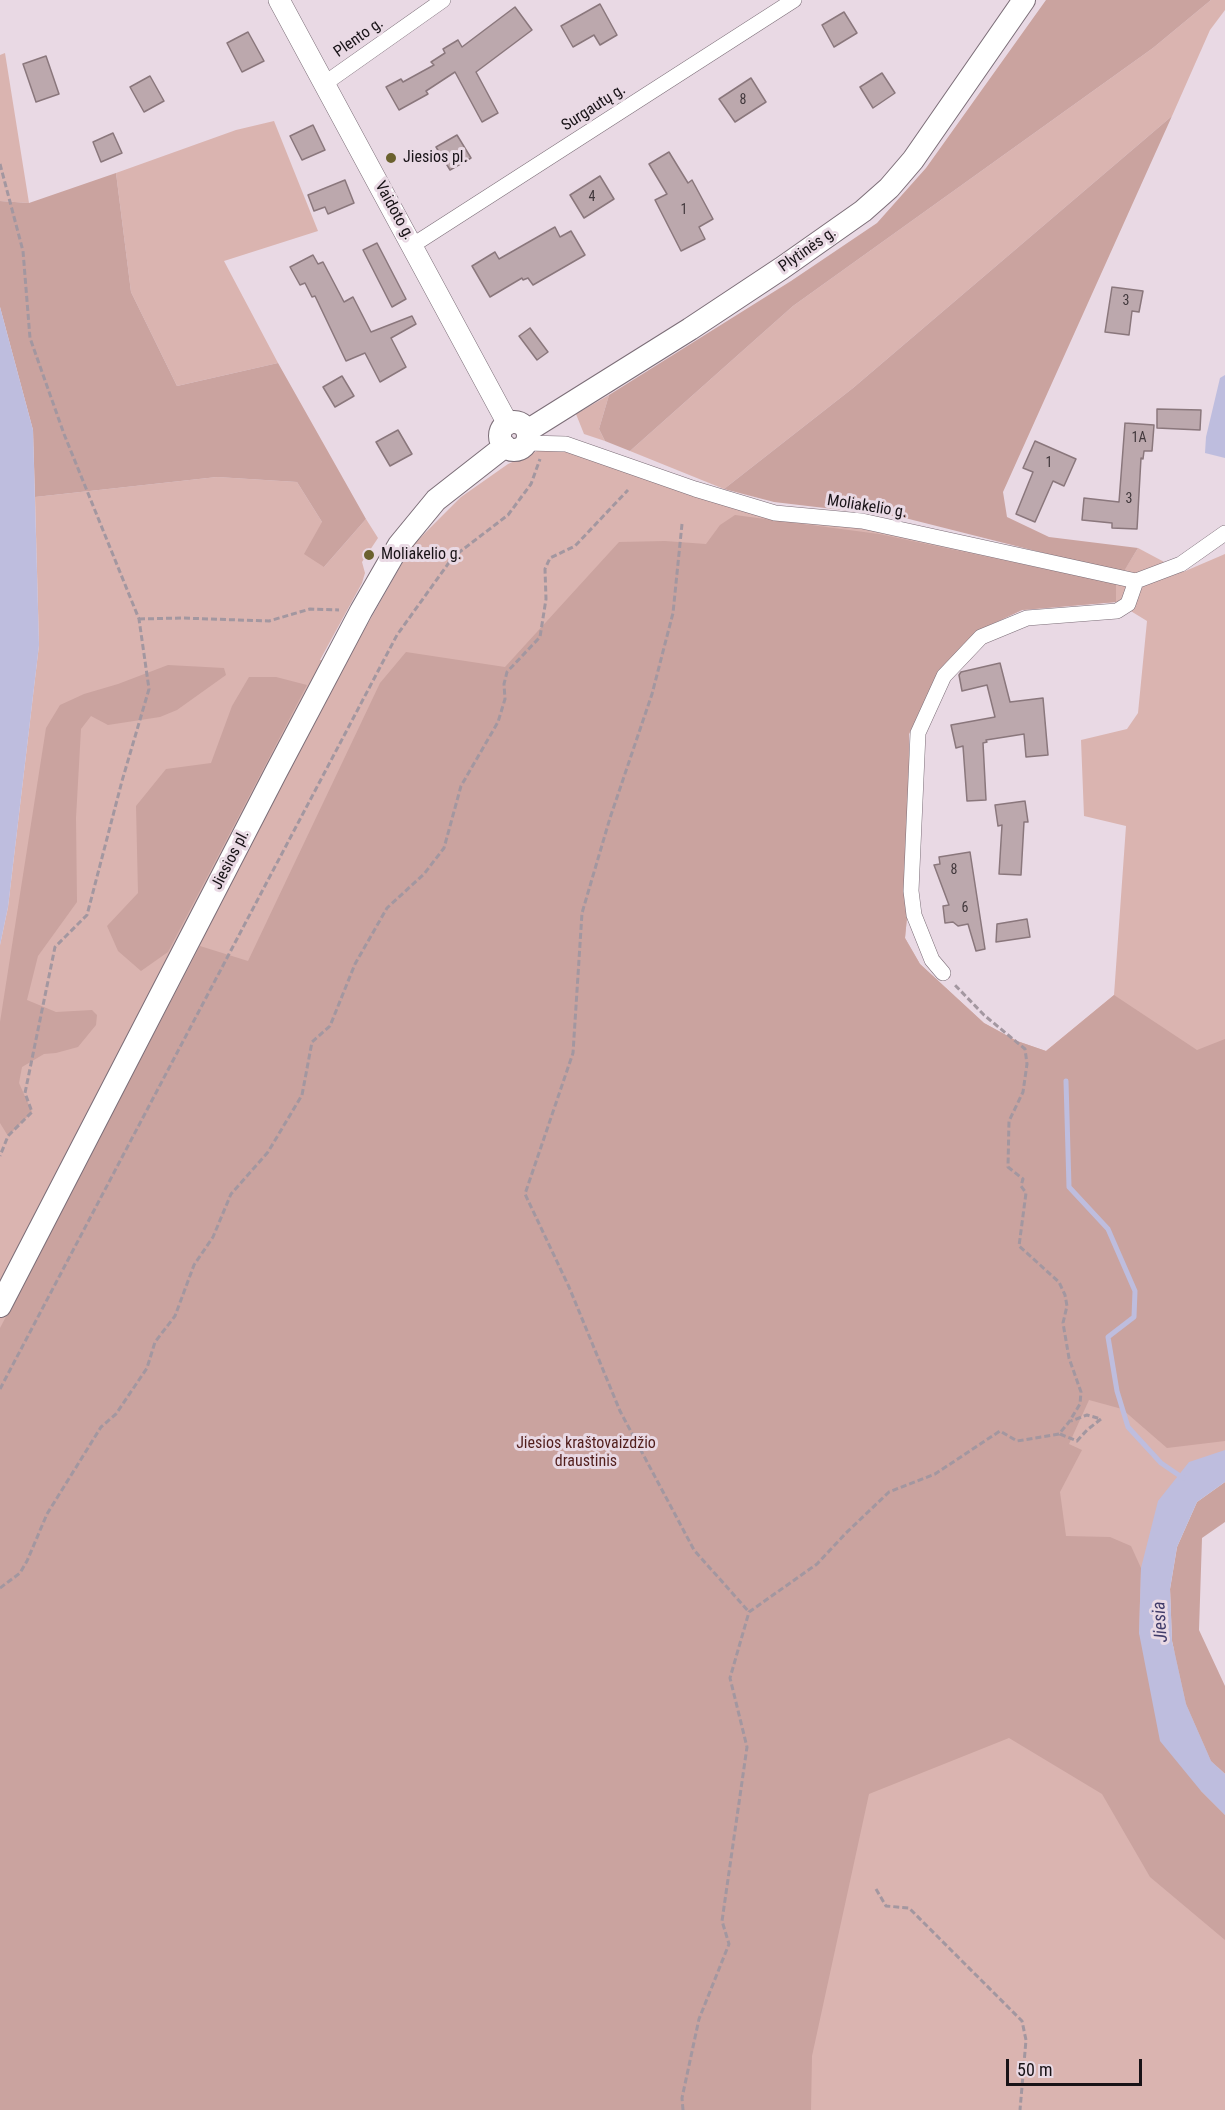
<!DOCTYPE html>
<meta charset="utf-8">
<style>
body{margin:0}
#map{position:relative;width:1225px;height:2110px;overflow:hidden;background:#e9d9e4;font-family:"Roboto Condensed",sans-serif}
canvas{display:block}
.scale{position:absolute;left:1006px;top:2059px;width:136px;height:27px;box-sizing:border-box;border:3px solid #181317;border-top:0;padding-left:8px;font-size:18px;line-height:21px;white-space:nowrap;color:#181317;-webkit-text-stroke:4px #e9d9e4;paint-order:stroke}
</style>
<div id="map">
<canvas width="1225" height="2110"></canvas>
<div class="scale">50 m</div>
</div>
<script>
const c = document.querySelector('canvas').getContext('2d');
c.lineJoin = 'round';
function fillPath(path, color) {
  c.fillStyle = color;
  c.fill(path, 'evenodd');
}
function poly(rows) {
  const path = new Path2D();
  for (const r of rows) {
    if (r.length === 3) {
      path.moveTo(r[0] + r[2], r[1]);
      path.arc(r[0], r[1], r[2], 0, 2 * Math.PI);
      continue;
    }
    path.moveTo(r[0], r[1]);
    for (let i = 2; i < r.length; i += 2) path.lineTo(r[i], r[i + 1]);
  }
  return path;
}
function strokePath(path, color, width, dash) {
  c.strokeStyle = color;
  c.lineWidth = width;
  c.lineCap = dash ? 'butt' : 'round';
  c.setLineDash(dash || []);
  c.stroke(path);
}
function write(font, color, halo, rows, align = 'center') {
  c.font = font + ' "Roboto Condensed",sans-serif';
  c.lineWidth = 6;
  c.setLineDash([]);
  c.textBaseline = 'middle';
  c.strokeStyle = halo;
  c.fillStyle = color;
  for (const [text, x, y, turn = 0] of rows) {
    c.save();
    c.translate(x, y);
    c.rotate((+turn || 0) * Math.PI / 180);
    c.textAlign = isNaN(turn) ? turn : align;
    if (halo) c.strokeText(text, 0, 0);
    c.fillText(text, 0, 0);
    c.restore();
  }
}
fillPath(poly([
 [1211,0,1225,0,1225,10,1210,30,1172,116,853,388,724,489,630,451,793,306,1153,48],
 [5,53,29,203,0,201,0,55],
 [274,121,318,231,224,261,278,363,177,386,131,292,116,173,236,130],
 [609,395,599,429,605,441,584,434,576,414],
 [566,444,775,513,862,521,1116,584,1138,548,1183,572,1225,554,1225,1467,1195,1486,1158,1607,1225,1787,1225,2110,0,2110,0,945,8,907,39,645,35,497,217,477,297,482,322,522,324,567,366,519,378,538,362,562,365,573,362,583,320,660,347,660,412,546,461,497,508,464,537,451],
 [1116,602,1147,621,1138,713,1127,729,1081,740,1084,816,1126,826,1114,995,1046,1051,1017,1041,984,1023,920,964,905,938,908,907,909,734,938,673,977,631,1022,610]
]), '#dab4b0');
fillPath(poly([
 [1046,0,1211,0,1153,48,793,306,630,451,605,441,599,429,609,395,791,281,877,223,926,168],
 [1172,116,1003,492,1007,517,1049,537,1138,548,1123,573,901,517,774,502,724,489,853,388],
 [116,173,131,292,177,386,278,363,366,519,324,567,304,554,322,522,297,482,217,477,35,497,33,430,0,307,0,201,29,203],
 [735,515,879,534,1116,584,1116,602,1022,610,977,631,938,673,909,734,908,907,905,938,920,964,984,1023,1017,1041,1046,1051,1114,995,1197,1050,1225,1039,1225,1441,1167,1448,1122,1409,1089,1400,1069,1444,1082,1450,1060,1492,1066,1536,1110,1537,1131,1546,1141,1568,1139,1633,1201,1791,1225,1815,1225,1940,1150,1877,1102,1794,1009,1738,869,1794,812,2056,811,2110,0,2110,0,1328,200,946,248,961,380,683,406,652,505,667,619,542,665,541,706,544,720,525],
 [168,665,224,668,226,675,177,710,160,717,108,725,91,716,81,729,76,818,77,902,38,956,27,1000,56,1012,92,1010,97,1015,96,1025,78,1047,56,1053,44,1054,22,1067,19,1083,32,1112,8,1136,0,1123,0,1022,46,728,60,705,84,694,118,684],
 [249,677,276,677,307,685,168,952,141,971,118,951,107,926,138,893,136,806,166,769,211,763,232,706],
 [1225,1482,1225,1522,1202,1538,1199,1630,1225,1686,1225,1774,1211,1761,1186,1704,1172,1641,1170,1589,1177,1547,1197,1502]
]), '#caa39f');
fillPath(poly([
 [0,307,33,430,39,645,8,907,0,945],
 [1225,375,1225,458,1205,453,1206,437,1220,378],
 [1225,1450,1225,1482,1197,1502,1177,1547,1170,1589,1172,1641,1186,1704,1211,1761,1225,1774,1225,1815,1201,1791,1160,1741,1139,1633,1141,1568,1158,1501,1189,1462]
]), '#bebdde');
strokePath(poly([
 [1066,1081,1069,1187,1108,1229,1135,1291,1134,1317,1108,1337,1117,1391,1128,1427,1161,1463,1183,1478]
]), '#bebdde', 5);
const building = poly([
 [600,4,617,35,600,45,594,35,573,47,561,26,600,4],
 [515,7,532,30,476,72,498,113,482,122,455,72,426,91,428,94,399,110,386,87,401,79,403,82,434,65,431,62,445,53,443,49,458,40,462,47,515,7],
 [844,12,857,33,834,47,822,25,844,12],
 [248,32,264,61,242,72,227,43,248,32],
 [46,56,59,94,36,102,23,64,46,56],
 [882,73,895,93,873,108,860,87,882,73],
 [150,76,164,101,144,112,130,87,150,76],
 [751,78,766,102,735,122,719,99,751,78],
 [313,125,325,150,302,160,290,136,313,125],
 [113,133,122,153,101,162,93,142,113,133],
 [457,135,471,158,450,170,436,147,457,135],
 [669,152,688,183,692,180,713,219,699,227,705,239,681,251,655,200,667,194,649,164,669,152],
 [600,176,614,199,584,218,570,195,600,176],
 [345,180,354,203,328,214,325,207,314,211,308,195,345,180],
 [555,227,560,237,571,231,585,255,533,285,528,278,523,280,522,278,490,297,472,266,495,252,499,259,555,227],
 [377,243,406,299,392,307,363,250,377,243],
 [313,255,318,264,323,262,344,302,353,297,371,332,412,316,416,324,391,338,406,367,380,382,365,353,346,361,315,296,312,297,305,283,300,285,290,267,313,255],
 [1112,287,1143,291,1139,312,1132,311,1129,335,1105,332,1112,287],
 [530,328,548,352,537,360,519,336,530,328],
 [342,376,354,396,335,407,323,387,342,376],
 [1157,409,1201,410,1200,430,1157,428,1157,409],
 [1125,423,1154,425,1152,451,1144,451,1143,459,1141,458,1137,529,1112,528,1112,523,1082,520,1084,498,1119,502,1125,423],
 [398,430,412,454,390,466,376,442,398,430],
 [1035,441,1076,459,1064,486,1053,481,1035,522,1016,514,1033,472,1023,468,1035,441],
 [1000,663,1010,702,1043,698,1048,755,1026,757,1024,734,986,740,987,742,983,743,986,800,967,801,963,746,956,748,951,725,995,717,987,685,962,691,959,675,961,672,1000,663],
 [1025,801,1028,822,1024,822,1021,875,999,874,1002,825,998,826,995,805,1025,801],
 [970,852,985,949,976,951,968,924,958,926,953,922,945,923,943,906,949,905,934,865,940,864,939,857,970,852],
 [1027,919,1030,937,996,942,997,924,1027,919]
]);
fillPath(building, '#bca8ad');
strokePath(building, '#8a777c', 1.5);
const minor = poly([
 [324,84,443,0],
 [413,245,794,0],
 [527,443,566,444,695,489,775,513,862,521,1136,581,1181,564,1225,533],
 [943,973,932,960,914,915,911,891,918,733,944,676,981,637,1027,618,1117,611,1128,604,1136,581]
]);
const secondary = poly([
 [279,0,508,424]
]);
const primary = poly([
 [514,436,14],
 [527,431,690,329,782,268,863,211,889,188,913,160,1024,0],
 [0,1306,275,774,361,611,399,545,436,500,505,446]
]);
strokePath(minor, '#7b6d77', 16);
strokePath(secondary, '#7b6d77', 22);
strokePath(primary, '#7b6d77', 24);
strokePath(poly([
 [0,164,23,251,30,338,64,434,139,619,149,689,122,781,87,915,55,947,25,1093,32,1112,8,1136,0,1156],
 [682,524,673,613,652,694,610,818,582,913,573,1053,525,1194,569,1287,620,1411,694,1550,749,1612],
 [139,619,181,618,269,621,310,609,339,610],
 [0,1389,397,635,453,557,508,515,531,484,540,459],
 [1060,1434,1077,1441,1087,1430,1101,1419,1087,1415,1071,1421],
 [0,1588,20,1573,27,1561,47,1514,101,1427,116,1414,147,1368,155,1342,175,1316,194,1265,213,1237,231,1194,268,1152,302,1095,312,1042,330,1026,355,964,387,908,424,874,444,848,461,786,498,722,505,699,504,684,507,672,540,637,546,599,545,569,550,558,575,546,628,490],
 [876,1889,886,1906,909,1908,1022,2021,1026,2040,1020,2110],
 [683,2110,682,2098,699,2019,729,1944,722,1921,747,1747,730,1678,749,1612,817,1564,846,1533,889,1492,935,1474,1000,1431,1017,1441,1059,1434,1069,1422,1080,1404,1081,1392,1069,1358,1063,1323,1067,1306,1065,1295,1059,1282,1019,1246,1026,1193,1021,1186,1023,1179,1008,1167,1009,1121,1023,1092,1027,1064,1025,1049,984,1015,953,983]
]), '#a397a0', 3, [6, 3]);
strokePath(minor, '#fff', 15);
strokePath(secondary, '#fff', 21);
strokePath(primary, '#fff', 22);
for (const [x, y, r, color] of [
 [391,158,6,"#6b612e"],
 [369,555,6,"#6b612e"]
]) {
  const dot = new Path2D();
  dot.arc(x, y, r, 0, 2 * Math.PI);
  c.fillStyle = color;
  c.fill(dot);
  strokePath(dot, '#e9d9e4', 2);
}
write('14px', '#41383c', null, [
 ["8",743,100],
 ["4",592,197],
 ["1",684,210],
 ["3",1126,301],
 ["1A",1139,438],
 ["1",1049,463],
 ["3",1129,499],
 ["8",954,870],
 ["6",965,908]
]);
write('16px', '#181317', '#e9d9e4', [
 ["Plento g.",359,38,-35],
 ["Surgautų g.",594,108,-33],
 ["Vaidoto g.",394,211,61],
 ["Plytinės g.",808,250,-35],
 ["Moliakelio g.",867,507,9],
 ["Jiesios pl.",231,860,-63]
]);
write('16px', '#181317', '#e9d9e4', [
 ["Jiesios pl.",403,158],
 ["Moliakelio g.",381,555]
], 'left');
write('16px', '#521f1d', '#e9d9e4', [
 ["Jiesios kraštovaizdžio",586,1444],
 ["draustinis",586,1462]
]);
write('italic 18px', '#403b69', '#e9d9e4', [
 ["Jiesia",1161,1622,-94]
]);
</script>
